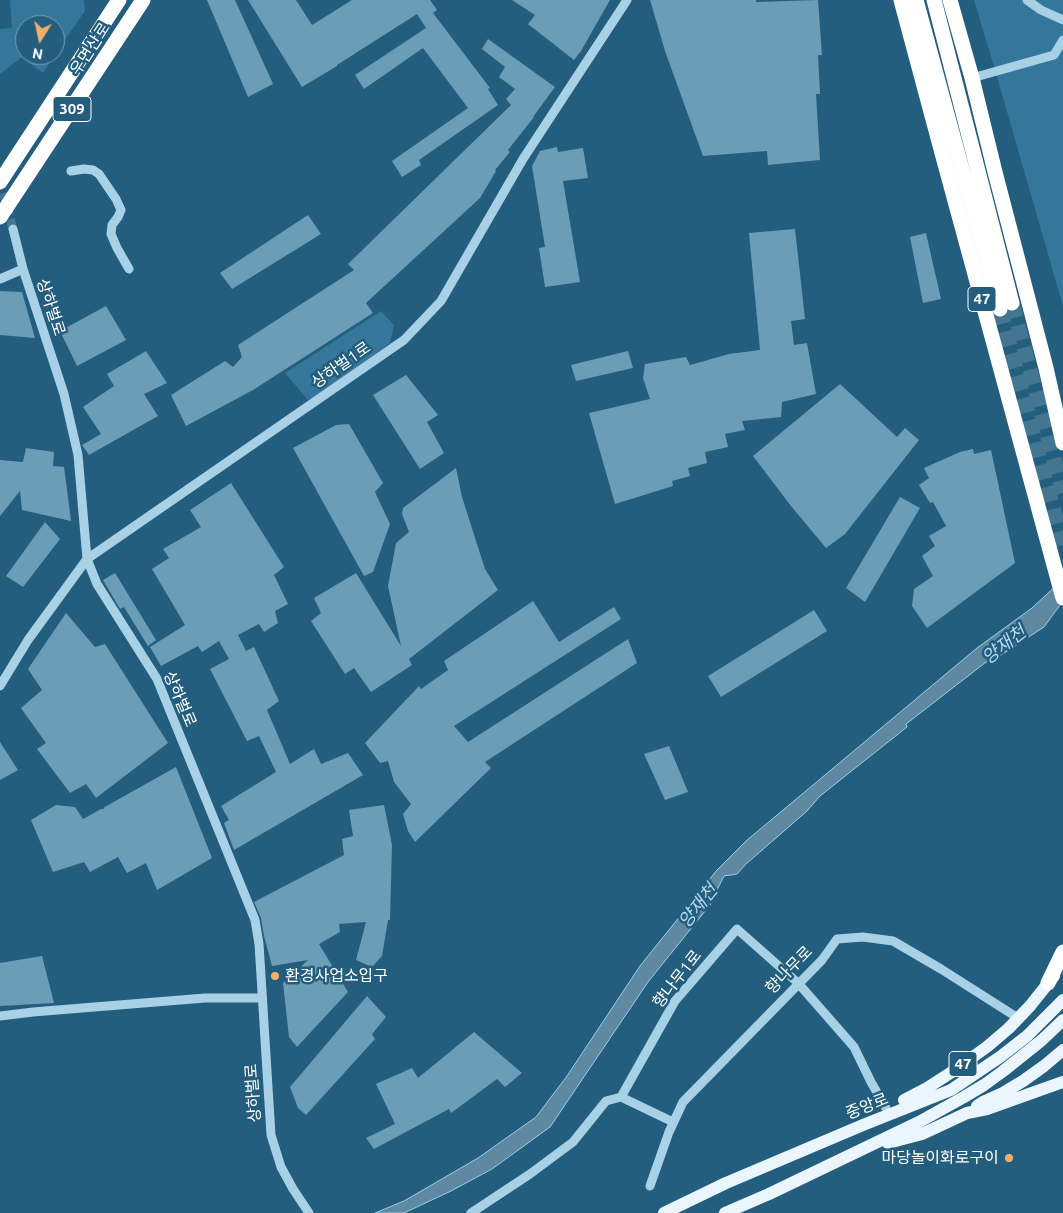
<!DOCTYPE html>
<meta charset="utf-8">
<style>
body{margin:0}
#map{position:relative;width:1063px;height:1213px;overflow:hidden;background:#235e7e;font-family:Ubuntu,sans-serif}
canvas{display:block}
.north{position:absolute;left:15px;top:15px;width:50px;height:50px;box-sizing:border-box;background:#235e7e;border:1px solid #7b9eb2;border-radius:50%;rotate:190deg;font-size:14px;font-weight:700;line-height:20px;text-align:center;color:#fff}
.north::after{content:'';display:block;margin:auto;width:18px;height:22px;background:#f1af6c;clip-path:polygon(50% 0,100% 100%,50% 72%,0 100%)}
</style>
<div id="map">
<canvas width="1063" height="1213"></canvas>
<div class="north">N</div>
</div>
<script>
const c = document.querySelector('canvas').getContext('2d');
c.lineJoin = 'round';
function fillPath(path, color) {
  c.fillStyle = color;
  c.fill(path, 'evenodd');
}
function poly(rows) {
  const path = new Path2D();
  for (const r of rows) {
    path.moveTo(r[0], r[1]);
    for (let i = 2; i < r.length; i += 2) path.lineTo(r[i], r[i + 1]);
  }
  return path;
}
function strokePath(path, color, width, dash) {
  c.strokeStyle = color;
  c.lineWidth = width;
  c.lineCap = dash ? 'butt' : 'round';
  c.setLineDash(dash || []);
  c.stroke(path);
}
function write(font, color, halo, rows, align = 'center') {
  c.font = font + ' Ubuntu,"Noto Sans KR",sans-serif';
  c.lineWidth = 5;
  c.setLineDash([]);
  c.textBaseline = 'middle';
  c.strokeStyle = halo;
  c.fillStyle = color;
  for (const [text, x, y, turn = 0] of rows) {
    c.save();
    c.translate(x, y);
    c.rotate((+turn || 0) * Math.PI / 180);
    c.textAlign = isNaN(turn) ? turn : align;
    if (halo) c.strokeText(text, 0, 0);
    c.fillText(text, 0, 0);
    c.restore();
  }
}
fillPath(poly([
 [10,0,84,0,85,11,55,54,55,25,25,25,25,55,55,55,43,73,22,57,0,74,0,29,12,28],
 [974,0,1063,0,1063,306,995,70],
 [381,311,394,325,390,343,330,389,308,400,285,373]
]), '#34779a');
const water = poly([
 [1059,583,1063,601,1044,627,995,659,990,659,906,724,907,727,820,796,807,811,746,864,737,874,724,876,716,892,718,895,648,982,550,1127,492,1169,451,1191,404,1213,375,1213,404,1201,478,1158,536,1117,567,1076,640,966,717,870,746,841,977,648,1032,608,1059,583]
]);
fillPath(water, '#5f89a0');
strokePath(water, '#9dcee7', 1);
fillPath(poly([
 [207,0,235,0,273,84,248,97],
 [248,0,296,0,312,25,352,0,430,0,437,10,433,13,490,88,488,89,498,105,419,160,421,165,402,177,392,161,468,108,423,48,364,89,355,75,426,28,417,14,337,65,337,66,302,87],
 [512,0,610,0,581,51,574,60,528,24,535,15],
 [650,0,756,0,756,2,818,0,822,55,818,55,820,94,816,94,820,160,768,165,767,151,703,156,665,51],
 [488,39,555,87,533,117,534,117,508,150,510,152,495,170,496,171,480,198,366,303,373,313,253,390,186,426,171,395,225,361,233,367,242,357,238,345,354,270,348,264,511,105,506,99,515,89,499,77,505,67,482,49],
 [557,147,558,152,583,148,588,178,563,181,580,282,545,287,539,248,545,247,532,166,540,151],
 [308,215,321,234,232,289,220,273],
 [795,229,805,319,791,321,794,345,807,343,816,394,782,402,781,417,742,421,745,430,725,434,728,447,705,452,707,463,688,468,690,476,672,481,673,486,615,504,589,413,650,399,643,378,645,364,686,357,690,365,729,354,760,350,749,233],
 [926,233,941,299,923,303,910,237],
 [0,291,22,292,35,338,0,335],
 [106,306,126,340,77,366,60,331],
 [146,351,167,383,144,394,158,416,89,455,82,445,101,434,83,407,114,386,107,374],
 [628,351,633,368,576,381,571,365],
 [406,375,438,415,427,422,444,453,420,469,373,395],
 [840,384,897,437,905,428,919,440,845,534,826,548,791,506,753,456],
 [349,424,383,483,375,492,390,524,373,572,364,576,293,448,336,425],
 [26,448,54,452,53,466,64,467,71,521,22,510,20,491,0,516,0,460,23,462],
 [973,449,974,454,991,450,1015,563,927,628,912,606,914,589,933,576,922,556,935,546,929,536,946,526,933,502,930,503,919,485,929,478,924,468,960,452],
 [456,468,462,497,485,569,498,590,409,659,412,665,371,692,354,668,345,674,311,621,321,613,314,598,356,573,401,646,388,586,396,543,409,532,402,514,403,508],
 [231,483,284,567,274,575,288,604,275,611,278,623,264,632,259,624,238,635,246,651,254,647,279,701,267,710,290,764,314,749,321,764,348,753,363,775,234,850,224,823,229,820,221,806,276,772,259,736,247,741,210,669,229,659,219,641,202,652,198,646,161,666,150,647,185,625,152,569,169,558,163,549,201,527,190,510],
 [900,497,920,508,865,602,846,588],
 [45,522,60,539,23,587,6,576],
 [115,573,156,640,148,646,124,607,120,609,103,580],
 [533,601,559,642,614,607,621,619,454,726,468,742,628,639,637,663,485,762,491,768,415,842,408,831,403,814,411,804,394,782,388,761,380,763,365,743,419,686,421,689,448,670,444,661],
 [814,610,827,631,721,697,708,676],
 [66,613,95,647,105,644,168,743,96,798,86,784,70,793,37,749,46,743,21,708,42,690,28,669],
 [0,742,18,770,0,780],
 [669,746,688,792,665,800,644,754],
 [176,767,212,858,157,890,146,863,127,873,118,857,90,872,84,862,53,872,31,820,56,805,75,807,83,819,101,809,105,809,103,808],
 [384,805,392,845,390,920,388,920,382,956,372,967,356,960,366,922,339,924,340,932,319,944,348,992,297,1047,289,1037,283,983,308,960,272,966,264,936,261,918,254,902,344,855,342,839,353,836,349,810],
 [42,956,54,1003,0,1006,0,963],
 [367,996,386,1017,372,1034,375,1039,306,1115,298,1108,290,1087],
 [474,1032,522,1073,505,1087,497,1079,451,1113,449,1109,374,1149,366,1138,395,1124,376,1084,412,1068,418,1078]
]), '#6c9db7');
strokePath(poly([
 [0,180,13,229]
]), '#447691', 9, [9, 4.5]);
strokePath(poly([
 [1012,303,1063,493],
 [1000,309,1063,545]
]), '#447691', 15, [15, 8]);
strokePath(poly([
 [1027,0,1041,10,1063,20],
 [972,78,1054,55,1063,40],
 [71,171,84,169,93,170,99,174,116,199,121,210,118,217,112,225,111,234,117,248,129,269],
 [13,229,23,269,64,394,78,455,87,559,97,584,157,679,255,920,259,944,271,1135,281,1167,293,1189,309,1213],
 [0,279,23,269],
 [0,686,28,640,87,559,404,340,441,301,523,159,627,0],
 [0,1016,33,1012,205,998,262,998],
 [673,1122,621,1097,675,1001,737,929,798,983,854,1047,871,1082,886,1108],
 [650,1186,669,1132,683,1102,822,960,837,939,863,937,893,941,941,969,1018,1018],
 [471,1213,530,1174,573,1142,606,1101,621,1097]
]), '#a9d1e6', 9);
strokePath(poly([
 [904,1100,927,1088,955,1070,988,1046,1009,1028,1030,1006,1054,976],
 [977,1106,983,1102,1003,1093,1023,1081,1044,1066,1063,1050],
 [888,1143,922,1134,967,1113,987,1109,1063,1082],
 [664,1213,726,1183,863,1125,951,1090,1000,1057,1027,1036,1063,1000],
 [725,1213,769,1194,919,1122,964,1097,984,1085,1002,1072,1042,1040,1063,1020]
]), '#eaf5fd', 12);
strokePath(poly([
 [901,0,942,153,1063,598],
 [916,0,1000,309],
 [934,0,1012,303],
 [950,0,972,78,995,172,1046,368,1063,443],
 [0,182,119,0],
 [0,217,143,0],
 [1048,983,1063,952]
]), '#fff', 15);
for (const [x, y, r, color] of [
 [275,976,5,"#f1af6c"],
 [1009,1158,5,"#f1af6c"]
]) {
  const dot = new Path2D();
  dot.arc(x, y, r, 0, 2 * Math.PI);
  c.fillStyle = color;
  c.fill(dot);
  strokePath(dot, '#235e7e', 2);
}
for (const [x, y, w] of [
 [72,109,38],
 [982,299,28],
 [963,1064,28]
]) {
  const box = new Path2D();
  box.roundRect(x - w / 2, y - 12.5, w, 25, 4);
  c.fillStyle = '#235e7e';
  c.fill(box);
  strokePath(box, '#fff', 1);
}
write('bold 15px', '#fff', null, [
 ["309",72,109],
 ["47",982,299],
 ["47",963,1064]
]);
write('16px', '#fff', '#235e7e', [
 ["우면산로",90,49,-57],
 ["상하벌로",51,307,72],
 ["상하벌1로",341,365,-35],
 ["상하벌로",180,699,67],
 ["향나무로",789,970,-46],
 ["향나무1로",677,979,-52],
 ["상하벌로",253,1093,-94],
 ["중앙로",867,1106,-22]
]);
write('16px', '#fff', '#235e7e', [
 ["환경사업소입구",285,976],
 ["마당놀이화로구이",999,1158,"right"]
], 'left');
write('italic 18px', '#b4daee', '#235e7e', [
 ["양재천",1004,645,-38],
 ["양재천",698,906,-51]
]);
</script>
